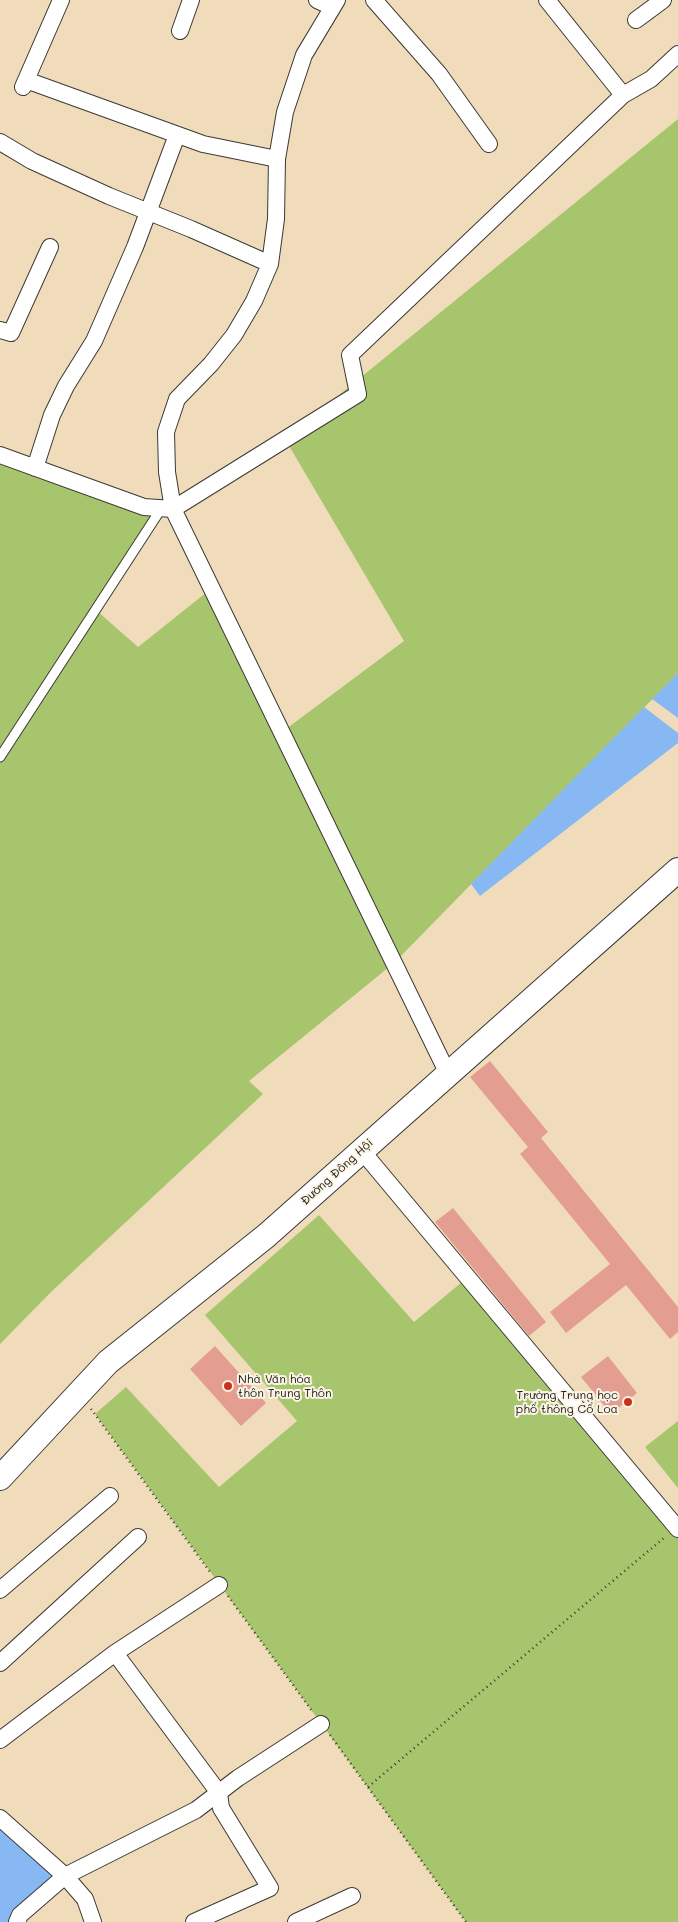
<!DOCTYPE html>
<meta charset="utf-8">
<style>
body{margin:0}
canvas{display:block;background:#f0dcba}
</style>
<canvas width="678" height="1922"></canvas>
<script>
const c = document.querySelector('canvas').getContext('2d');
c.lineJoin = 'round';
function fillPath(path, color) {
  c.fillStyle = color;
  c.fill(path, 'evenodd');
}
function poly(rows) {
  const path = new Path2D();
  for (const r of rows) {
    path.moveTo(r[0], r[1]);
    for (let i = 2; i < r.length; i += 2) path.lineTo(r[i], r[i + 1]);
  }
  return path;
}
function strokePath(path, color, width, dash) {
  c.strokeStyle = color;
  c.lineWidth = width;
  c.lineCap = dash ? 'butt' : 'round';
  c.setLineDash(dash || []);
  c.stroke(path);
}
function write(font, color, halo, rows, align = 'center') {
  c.font = font + ' Mali,sans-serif';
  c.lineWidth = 4;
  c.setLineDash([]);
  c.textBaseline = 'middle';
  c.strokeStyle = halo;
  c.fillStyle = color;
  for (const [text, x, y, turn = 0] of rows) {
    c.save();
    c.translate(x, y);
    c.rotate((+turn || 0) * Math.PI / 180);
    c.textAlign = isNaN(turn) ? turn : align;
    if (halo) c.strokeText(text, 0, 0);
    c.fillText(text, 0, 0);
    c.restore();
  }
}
fillPath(poly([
 [678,119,678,673,394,963,249,1081,263,1094,51,1292,0,1344,0,452,161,509,96,610,138,647,212,588,282,732,404,641,285,439],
 [319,1215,414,1322,468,1277,678,1532,678,1922,466,1922,95,1414,126,1387,219,1487,297,1421,205,1315],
 [678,1421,678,1488,645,1447]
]), '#a7c56d');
fillPath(poly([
 [678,673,678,718,652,699],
 [644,707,678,733,678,743,480,896,471,884],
 [0,1818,65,1876,17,1922,0,1922]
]), '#87b8f3');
fillPath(poly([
 [490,1061,548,1132,541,1138,678,1307,678,1332,670,1339,626,1285,566,1333,550,1312,610,1264,520,1154,528,1147,470,1077],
 [453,1208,546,1322,529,1336,435,1222],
 [215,1346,266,1403,241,1426,190,1369],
 [608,1356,637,1393,611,1414,581,1377]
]), '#e49e91');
const lane = poly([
 [0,757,161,509]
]);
const street = poly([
 [317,0,332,7],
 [337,0,304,55,285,112,277,159,276,219,270,264,254,301,234,335,211,364,177,399,166,432,167,472,173,509,448,1074],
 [374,0,439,74,489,144],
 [547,0,623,95],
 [636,20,663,0],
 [180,31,191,0],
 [26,80,203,144,277,159],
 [23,87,61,0],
 [0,142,32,161,109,196,191,229,270,264],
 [0,330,11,333,50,247],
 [0,455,144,507,173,509,358,394,350,355,623,95,651,79,678,54],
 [35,468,52,415,66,386,94,341,135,247,177,135],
 [362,1151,678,1529],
 [0,1590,110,1496],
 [115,1653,219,1793,221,1808,270,1888,194,1922],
 [0,1663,138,1537],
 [0,1740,115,1653,219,1585],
 [0,1818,65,1876,85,1899,93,1922],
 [17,1922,20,1915,65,1876,196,1810,238,1778,321,1724],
 [296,1922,352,1896]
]);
const secondary = poly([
 [0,1478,108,1362,266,1236,678,870]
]);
strokePath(lane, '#3c3934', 11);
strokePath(street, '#3c3934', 18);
strokePath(secondary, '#3c3934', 26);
strokePath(poly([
 [91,1409,210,1572],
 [228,1596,312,1711],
 [330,1735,466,1922],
 [368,1787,665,1537]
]), '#3c3934', 2.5, [1, 4]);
strokePath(lane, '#fff', 9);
strokePath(street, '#fff', 16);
strokePath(secondary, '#fff', 24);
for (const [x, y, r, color] of [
 [228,1386,5,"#c8321e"],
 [628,1402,5,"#c8321e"]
]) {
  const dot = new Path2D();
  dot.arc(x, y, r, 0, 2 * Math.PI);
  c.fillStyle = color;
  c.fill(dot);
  strokePath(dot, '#fcf5e5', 2);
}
write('12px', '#1c1c1c', '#fcf5e5', [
 ["Đường Đông Hội",337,1172,-42]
]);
write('12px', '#1c1c1c', '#fcf5e5', [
 ["Nhà Văn hóa",238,1379],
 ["thôn Trung Thôn",238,1393],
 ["Trường Trung học",618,1395,"right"],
 ["phổ thông Cổ Loa",618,1409,"right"]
], 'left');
</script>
